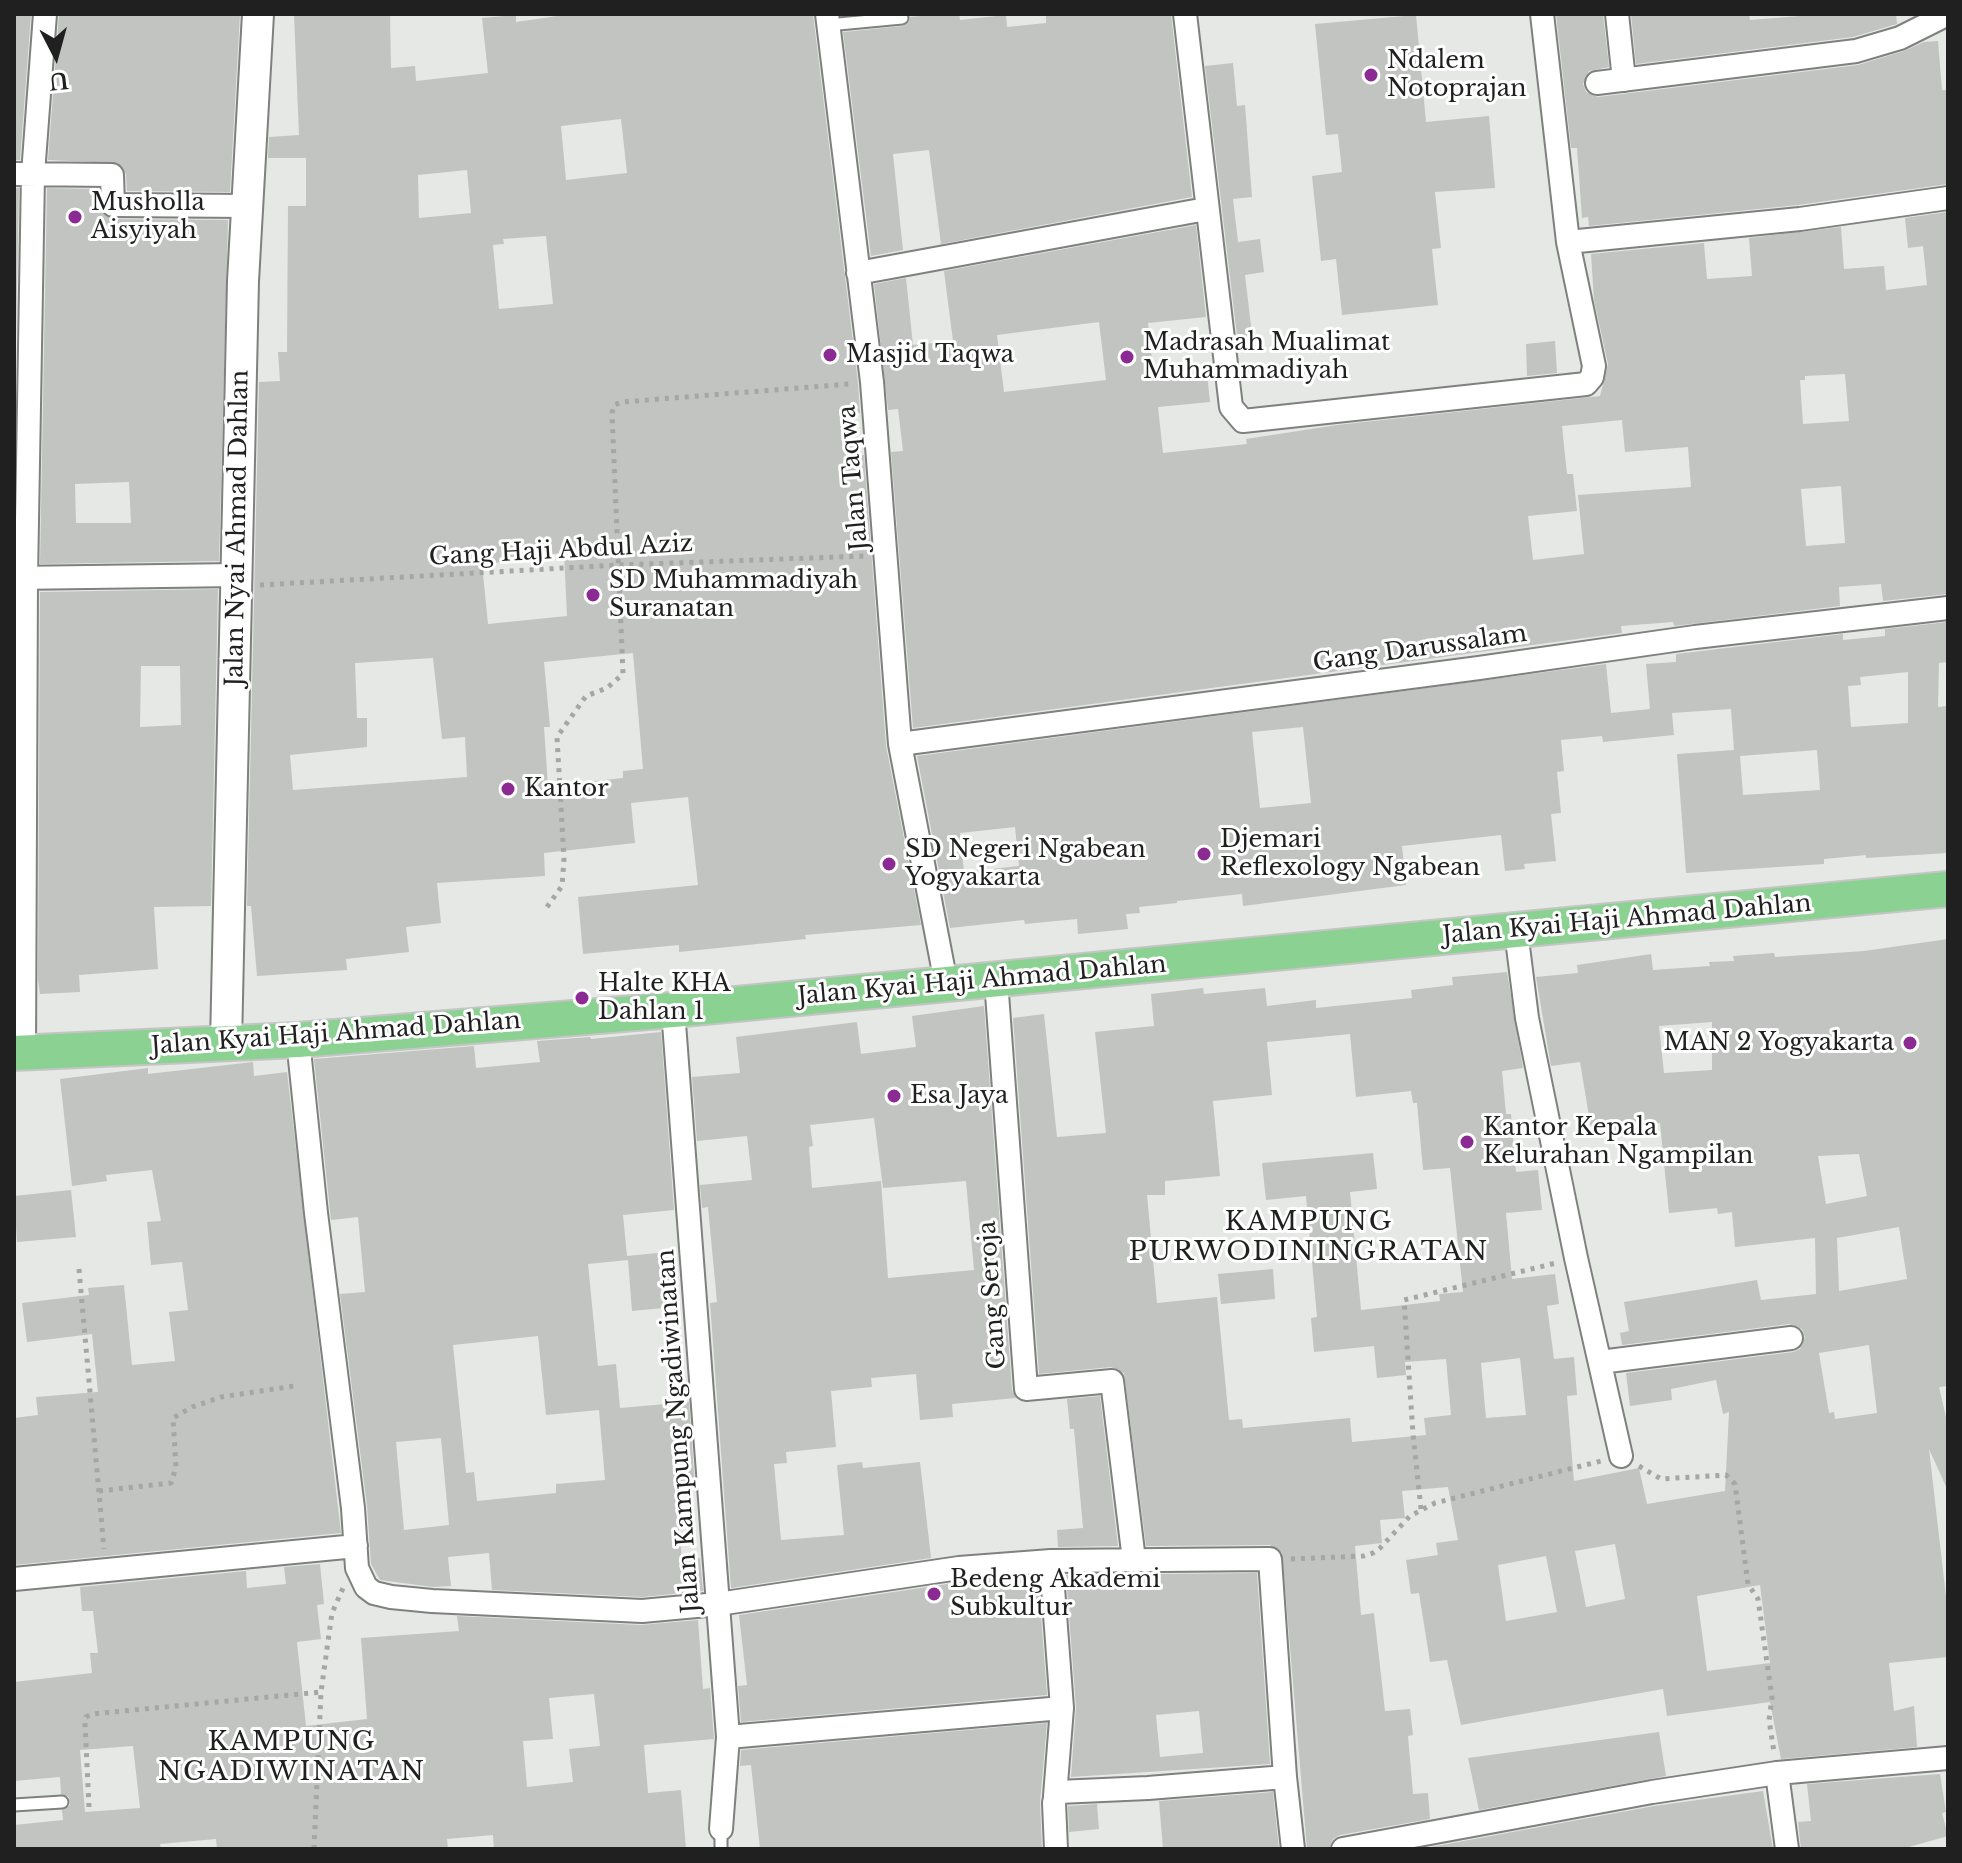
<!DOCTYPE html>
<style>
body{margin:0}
#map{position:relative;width:1962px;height:1863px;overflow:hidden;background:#e5e8e5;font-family:"Libre Baskerville",serif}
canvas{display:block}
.frame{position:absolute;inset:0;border:16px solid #1f201f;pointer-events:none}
.north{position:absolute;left:16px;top:16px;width:80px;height:80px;-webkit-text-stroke:6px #fff;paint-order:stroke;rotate:174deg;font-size:22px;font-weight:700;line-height:32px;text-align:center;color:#1f201f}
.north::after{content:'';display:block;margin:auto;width:28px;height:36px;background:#1f201f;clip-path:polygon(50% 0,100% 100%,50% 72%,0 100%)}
</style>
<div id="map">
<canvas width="1962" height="1863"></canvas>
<div class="frame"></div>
<div class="north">U</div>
</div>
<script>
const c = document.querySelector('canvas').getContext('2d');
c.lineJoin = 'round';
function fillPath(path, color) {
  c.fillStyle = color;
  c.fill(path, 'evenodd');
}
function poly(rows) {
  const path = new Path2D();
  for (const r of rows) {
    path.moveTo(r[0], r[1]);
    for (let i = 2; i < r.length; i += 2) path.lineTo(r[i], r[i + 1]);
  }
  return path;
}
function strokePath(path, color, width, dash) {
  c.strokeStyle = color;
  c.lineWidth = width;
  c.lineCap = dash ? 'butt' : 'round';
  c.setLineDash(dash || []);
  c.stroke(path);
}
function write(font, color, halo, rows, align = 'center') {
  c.font = font + ' "Libre Baskerville",serif';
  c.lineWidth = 6;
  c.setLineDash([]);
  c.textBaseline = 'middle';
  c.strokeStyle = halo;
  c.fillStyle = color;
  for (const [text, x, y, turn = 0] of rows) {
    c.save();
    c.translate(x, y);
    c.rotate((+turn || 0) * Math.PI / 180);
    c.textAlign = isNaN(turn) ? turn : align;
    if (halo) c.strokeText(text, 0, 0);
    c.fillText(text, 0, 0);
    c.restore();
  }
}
fillPath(poly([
 [14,14,31,14,20,160,14,160],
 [59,14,240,14,230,192,127,191,126,174,118,163,48,160],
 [294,14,390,14,391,68,415,66,416,81,488,73,482,18,516,15,516,22,572,14,813,14,858,383,860,413,850,414,854,456,864,455,886,746,921,925,805,935,806,939,679,952,679,945,583,954,578,897,698,885,688,797,631,803,635,843,544,853,545,876,437,883,441,923,406,927,409,952,346,959,347,970,257,976,251,906,247,906,259,382,280,381,278,352,287,352,288,206,306,206,306,158,268,158,269,137,299,135],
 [621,119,627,173,566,180,561,126],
 [467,170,471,213,419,218,418,175],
 [546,236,553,304,499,309,493,245,504,244,503,239],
 [564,553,567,616,488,624,482,564,516,561,516,557],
 [633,653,643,769,623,771,623,778,548,786,544,727,550,727,544,662],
 [433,658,442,739,465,737,467,777,293,790,290,755,367,747,367,718,357,718,355,663],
 [938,14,959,14,960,20,1006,15,1007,27,1046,23,1046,14,1171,14,1192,197,941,244,929,150,893,154,903,250,871,256,843,32,903,26,909,22,910,17],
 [1556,14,1603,14,1609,67,1589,71,1583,84,1586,92,1598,97,1858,65,1904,51,1924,42,1938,41,1942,90,1948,90,1948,184,1798,205,1589,226,1588,217,1582,218,1577,148,1571,148],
 [1631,14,1749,14,1750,20,1800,16,1800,14,1896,14,1897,24,1853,37,1636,64],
 [1416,15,1426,122,1489,116,1495,188,1435,192,1441,248,1432,249,1438,305,1342,315,1336,259,1321,261,1312,176,1342,172,1338,134,1326,135,1315,24],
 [1233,63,1237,106,1245,105,1252,197,1233,199,1238,242,1260,239,1264,272,1245,275,1253,343,1238,344,1205,66],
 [14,188,19,188,16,338,14,338],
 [47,188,98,189,101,212,112,219,228,220,219,561,40,564],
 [129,482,131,523,76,523,75,484],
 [1948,212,1948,594,1883,601,1881,584,1839,587,1840,606,1674,626,1673,622,1621,626,1622,633,913,728,891,452,903,451,898,409,888,410,874,284,906,278,913,345,953,341,944,271,1196,225,1206,317,1148,323,1153,369,1206,364,1210,402,1158,407,1163,453,1247,444,1246,439,1337,425,1600,396,1608,364,1594,300,1591,254,1704,243,1707,279,1752,276,1749,238,1841,227,1844,269,1884,266,1886,290,1927,285,1923,246,1908,248,1905,218],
 [1099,322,1106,380,1004,392,997,335],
 [1845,374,1849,421,1803,424,1800,380,1805,380,1805,376],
 [1622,420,1625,452,1688,447,1691,487,1578,495,1584,554,1533,560,1528,516,1577,511,1573,474,1567,474,1562,426],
 [1841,486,1845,543,1806,546,1801,489],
 [1555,341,1557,373,1527,376,1526,344],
 [218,589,211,906,154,907,158,969,79,975,80,992,40,994,38,979,40,592],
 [141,666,180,666,181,725,140,727],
 [1948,622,1948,662,1939,663,1938,707,1948,706,1948,853,1866,858,1866,855,1824,859,1824,864,1686,873,1677,754,1734,750,1731,709,1672,713,1674,735,1603,742,1602,736,1561,740,1564,771,1557,772,1561,813,1551,814,1556,861,1524,864,1525,869,1505,871,1501,835,1402,846,1406,885,1243,906,1242,894,1177,901,1177,903,1139,907,1140,913,1126,914,1128,929,1078,934,1077,919,1025,924,1024,920,950,928,917,756,1606,664,1611,713,1650,709,1646,664,1676,662,1676,654,1843,634,1843,640,1885,636,1885,629],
 [1908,672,1908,723,1851,727,1848,686,1861,685,1860,677],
 [1303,727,1311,803,1260,808,1252,732],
 [1817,750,1820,790,1743,795,1740,756],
 [1015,827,1019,866,964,872,960,833],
 [1948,939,1948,1386,1939,1387,1948,1426,1948,1491,1929,1449,1948,1614,1948,1657,1889,1663,1894,1711,1914,1706,1917,1747,1781,1759,1770,1702,1667,1716,1663,1689,1461,1725,1447,1660,1430,1662,1419,1593,1411,1594,1406,1560,1438,1555,1436,1543,1458,1540,1448,1487,1402,1491,1405,1518,1380,1520,1382,1543,1355,1546,1361,1615,1374,1613,1385,1711,1410,1709,1413,1735,1408,1736,1413,1794,1428,1793,1430,1819,1340,1835,1333,1839,1329,1849,1307,1849,1282,1552,1270,1545,1146,1546,1124,1373,1111,1367,1039,1374,1013,1018,1044,1014,1057,1137,1106,1133,1095,1032,1154,1026,1151,994,1203,988,1204,994,1265,988,1267,1006,1316,1000,1316,1008,1412,998,1411,990,1453,985,1452,977,1507,972,1523,1068,1502,1071,1506,1114,1511,1114,1516,1172,1538,1170,1542,1210,1506,1213,1512,1279,1555,1274,1559,1304,1547,1306,1554,1359,1574,1357,1577,1395,1567,1396,1574,1481,1639,1468,1647,1504,1725,1491,1729,1412,1723,1414,1716,1380,1671,1389,1672,1400,1630,1406,1626,1373,1793,1352,1800,1349,1805,1337,1802,1329,1789,1324,1622,1345,1620,1333,1629,1331,1624,1302,1757,1280,1761,1300,1816,1294,1815,1238,1735,1247,1732,1212,1718,1214,1717,1208,1669,1213,1660,1123,1592,1134,1580,1062,1551,1066,1536,977,1578,973,1577,965,1651,954,1653,970,1710,966,1709,962,1734,961,1733,956,1774,953,1775,957,1864,951],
 [1712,1022,1712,1070,1664,1073,1659,1026],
 [1350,1034,1356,1097,1411,1091,1413,1103,1417,1103,1423,1170,1450,1168,1463,1292,1439,1294,1440,1301,1361,1310,1350,1192,1377,1189,1373,1153,1262,1163,1266,1200,1306,1196,1317,1317,1311,1318,1314,1352,1374,1346,1377,1378,1406,1375,1405,1362,1446,1359,1451,1415,1424,1418,1426,1435,1352,1442,1350,1418,1243,1428,1242,1419,1229,1420,1217,1297,1157,1303,1147,1195,1165,1195,1165,1181,1220,1176,1213,1101,1272,1095,1267,1042],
 [1859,1154,1867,1196,1826,1204,1818,1156],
 [1899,1227,1907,1279,1839,1291,1837,1238],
 [1869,1345,1877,1413,1835,1419,1834,1412,1829,1413,1819,1353],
 [1520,1358,1526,1415,1486,1418,1481,1363],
 [1615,1544,1625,1599,1586,1607,1575,1551],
 [1546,1556,1557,1612,1506,1621,1498,1565],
 [1760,1585,1770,1663,1707,1671,1697,1596],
 [984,1006,1012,1390,1016,1398,952,1404,953,1417,920,1420,916,1374,871,1378,872,1387,831,1391,836,1447,786,1452,787,1463,774,1464,781,1540,844,1535,837,1465,862,1462,863,1468,920,1462,931,1558,731,1588,710,1303,717,1302,708,1207,702,1208,700,1185,752,1180,747,1136,697,1141,692,1077,740,1073,736,1037,857,1022,861,1054,916,1047,912,1016],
 [874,1118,883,1188,966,1181,974,1270,888,1278,881,1181,812,1188,809,1147,813,1146,810,1125],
 [661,1032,674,1210,623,1215,627,1256,668,1252,673,1307,632,1311,628,1260,588,1264,598,1366,616,1364,620,1408,689,1402,695,1488,675,1490,682,1560,700,1558,703,1591,642,1597,492,1590,489,1553,448,1557,451,1586,433,1587,380,1580,371,1564,367,1506,340,1294,365,1292,358,1217,331,1220,314,1059,474,1046,476,1068,540,1062,537,1041,590,1037,591,1039],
 [538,1336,546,1415,599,1410,605,1480,556,1484,556,1493,477,1501,474,1472,466,1473,453,1345],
 [441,1438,449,1525,404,1530,396,1442],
 [253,1062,254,1076,287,1072,341,1533,14,1565,14,1506,16,1506,14,1418,38,1415,36,1397,98,1392,92,1334,27,1342,22,1303,89,1295,88,1288,124,1285,132,1365,175,1361,169,1312,188,1310,182,1262,151,1265,147,1222,161,1221,152,1170,106,1175,107,1181,72,1186,60,1079,148,1068,148,1074],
 [71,1190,76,1237,17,1242,14,1196],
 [1273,1269,1275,1299,1221,1304,1218,1274],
 [1100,1396,1118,1546,1058,1547,1057,1530,1083,1528,1074,1429,1070,1429,1067,1399],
 [320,1564,324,1604,317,1605,321,1639,297,1642,306,1726,367,1719,361,1638,459,1631,457,1616,641,1625,698,1620,703,1689,710,1688,714,1739,644,1745,648,1793,681,1790,686,1849,494,1849,493,1835,447,1839,448,1849,217,1849,216,1839,160,1844,161,1849,14,1849,14,1825,63,1820,62,1810,70,1805,69,1797,61,1794,60,1777,14,1781,14,1682,92,1673,90,1653,98,1653,93,1611,82,1611,80,1587,246,1571,247,1588,286,1584,284,1567],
 [594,1694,600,1746,569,1749,573,1782,527,1787,523,1741,553,1739,549,1698],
 [133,1746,140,1808,85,1812,80,1750],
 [1257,1573,1270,1764,1071,1777,1076,1707,1066,1575],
 [1199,1711,1203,1753,1160,1757,1156,1715],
 [1038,1576,1047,1695,741,1722,738,1686,747,1685,739,1615,961,1582],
 [1047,1723,1040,1803,1042,1849,760,1849,751,1765,740,1766,741,1750],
 [1659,1732,1666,1776,1479,1810,1468,1758],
 [1940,1774,1946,1812,1942,1813,1948,1836,1902,1849,1801,1849,1798,1822,1811,1821,1807,1784],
 [1763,1791,1773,1849,1420,1849,1654,1806],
 [1273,1792,1279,1849,1163,1849,1159,1801],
 [1097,1804,1099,1829,1069,1832,1068,1806]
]), '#c1c4c0');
const lane = poly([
 [828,25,902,18],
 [14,1805,62,1802],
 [721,1829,721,1849]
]);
const street = poly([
 [827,14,872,382,900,744,946,983],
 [1185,14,1231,407,1243,421,1586,384,1592,377,1594,366,1568,242,1542,14],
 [1617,14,1624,80],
 [1597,83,1856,51,1900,38,1948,14],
 [14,174,112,175,113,205,248,206],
 [1568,242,1800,219,1948,198],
 [858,273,1206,209],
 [14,578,238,575],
 [900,744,1479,668,1695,637,1948,608],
 [1516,931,1527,1018,1576,1258,1621,1456],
 [996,980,1026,1389,1112,1381,1134,1560],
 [673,1010,728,1737,721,1829],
 [298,1040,316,1213,353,1508,357,1568,366,1587,374,1593,391,1597,432,1601,642,1611,718,1604,959,1568,1051,1561,1270,1559,1285,1777,1293,1849],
 [24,1053,26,578,33,174,45,14],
 [1600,1362,1791,1338],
 [1051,1561,1062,1708,1055,1796],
 [14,1579,356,1546],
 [728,1737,1062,1708],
 [1777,1773,1787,1849],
 [1056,1849,1054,1803,1056,1794,1058,1792,1148,1788,1285,1777],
 [1343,1849,1652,1792,1777,1773,1948,1758]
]);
const secondary = poly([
 [226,1043,243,281,258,14]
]);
const primary = poly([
 [14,1053,298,1040,673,1010,1948,889]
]);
strokePath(lane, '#7e817e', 15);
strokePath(street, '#7e817e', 26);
strokePath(secondary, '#7e817e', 34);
strokePath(primary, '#c5c5c5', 38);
strokePath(poly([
 [260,585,619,565,865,556],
 [547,907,562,886,564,859,557,737,586,696,607,688,623,674,612,413,614,405,622,402,849,384],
 [79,1269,104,1549],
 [1639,1466,1661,1479,1726,1475,1735,1484,1748,1584,1758,1599,1772,1698,1769,1720,1774,1752],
 [99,1491,171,1483,176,1467,173,1418,192,1407,221,1397,294,1386],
 [1421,1509,1413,1434,1404,1300,1556,1263],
 [1291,1559,1364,1556,1373,1553,1380,1548,1410,1516,1435,1503,1601,1461],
 [89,1807,85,1723,86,1717,92,1714,321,1692],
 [314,1849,321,1692,332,1613,343,1588]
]), '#a4a7a4', 5, [4, 6]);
strokePath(lane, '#fff', 11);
strokePath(street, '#fff', 22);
strokePath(secondary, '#fff', 30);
strokePath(primary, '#8ad192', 34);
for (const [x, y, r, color] of [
 [1371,75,8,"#8b2a92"],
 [75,217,8,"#8b2a92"],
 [830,355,8,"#8b2a92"],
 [1127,357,8,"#8b2a92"],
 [593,595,8,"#8b2a92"],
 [508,789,8,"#8b2a92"],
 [1204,854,8,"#8b2a92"],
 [889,864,8,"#8b2a92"],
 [582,998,8,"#8b2a92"],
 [1910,1043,8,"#8b2a92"],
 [894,1096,8,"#8b2a92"],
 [1467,1142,8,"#8b2a92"],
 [934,1594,8,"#8b2a92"]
]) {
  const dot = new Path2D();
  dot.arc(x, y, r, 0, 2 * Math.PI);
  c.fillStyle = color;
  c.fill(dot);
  strokePath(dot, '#fff', 3);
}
write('24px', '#1f201f', '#fff', [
 ["Ndalem",1387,61],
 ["Notoprajan",1387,89],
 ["Musholla",91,203],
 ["Aisyiyah",91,231],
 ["Madrasah Mualimat",1143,343],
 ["Muhammadiyah",1143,371],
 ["Masjid Taqwa",846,355],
 ["SD Muhammadiyah",609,581],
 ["Suranatan",609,609],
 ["Kantor",524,789],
 ["Djemari",1220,840],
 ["Reflexology Ngabean",1220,868],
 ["SD Negeri Ngabean",905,850],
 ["Yogyakarta",905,878],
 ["Halte KHA",598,984],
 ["Dahlan 1",598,1012],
 ["MAN 2 Yogyakarta",1894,1043,"right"],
 ["Esa Jaya",910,1096],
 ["Kantor Kepala",1483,1128],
 ["Kelurahan Ngampilan",1483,1156],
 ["Bedeng Akademi",950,1580],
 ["Subkultur",950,1608]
], 'left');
write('24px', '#1f201f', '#fff', [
 ["Jalan Taqwa",854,478,-95],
 ["Jalan Nyai Ahmad Dahlan",238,528,-89],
 ["Gang Haji Abdul Aziz",561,551,-3],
 ["Gang Darussalam",1420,649,-8],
 ["Jalan Kyai Haji Ahmad Dahlan",1627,920,-5],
 ["Jalan Kyai Haji Ahmad Dahlan",982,981,-5],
 ["Jalan Kyai Haji Ahmad Dahlan",336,1034,-4],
 ["Gang Seroja",993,1295,-94],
 ["Jalan Kampung Ngadiwinatan",679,1431,-94]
]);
c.letterSpacing = '2px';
write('26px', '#1f201f', '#fff', [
 ["KAMPUNG",1309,1223],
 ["PURWODININGRATAN",1309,1253],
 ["KAMPUNG",292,1743],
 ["NGADIWINATAN",292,1773]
]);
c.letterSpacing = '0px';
</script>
